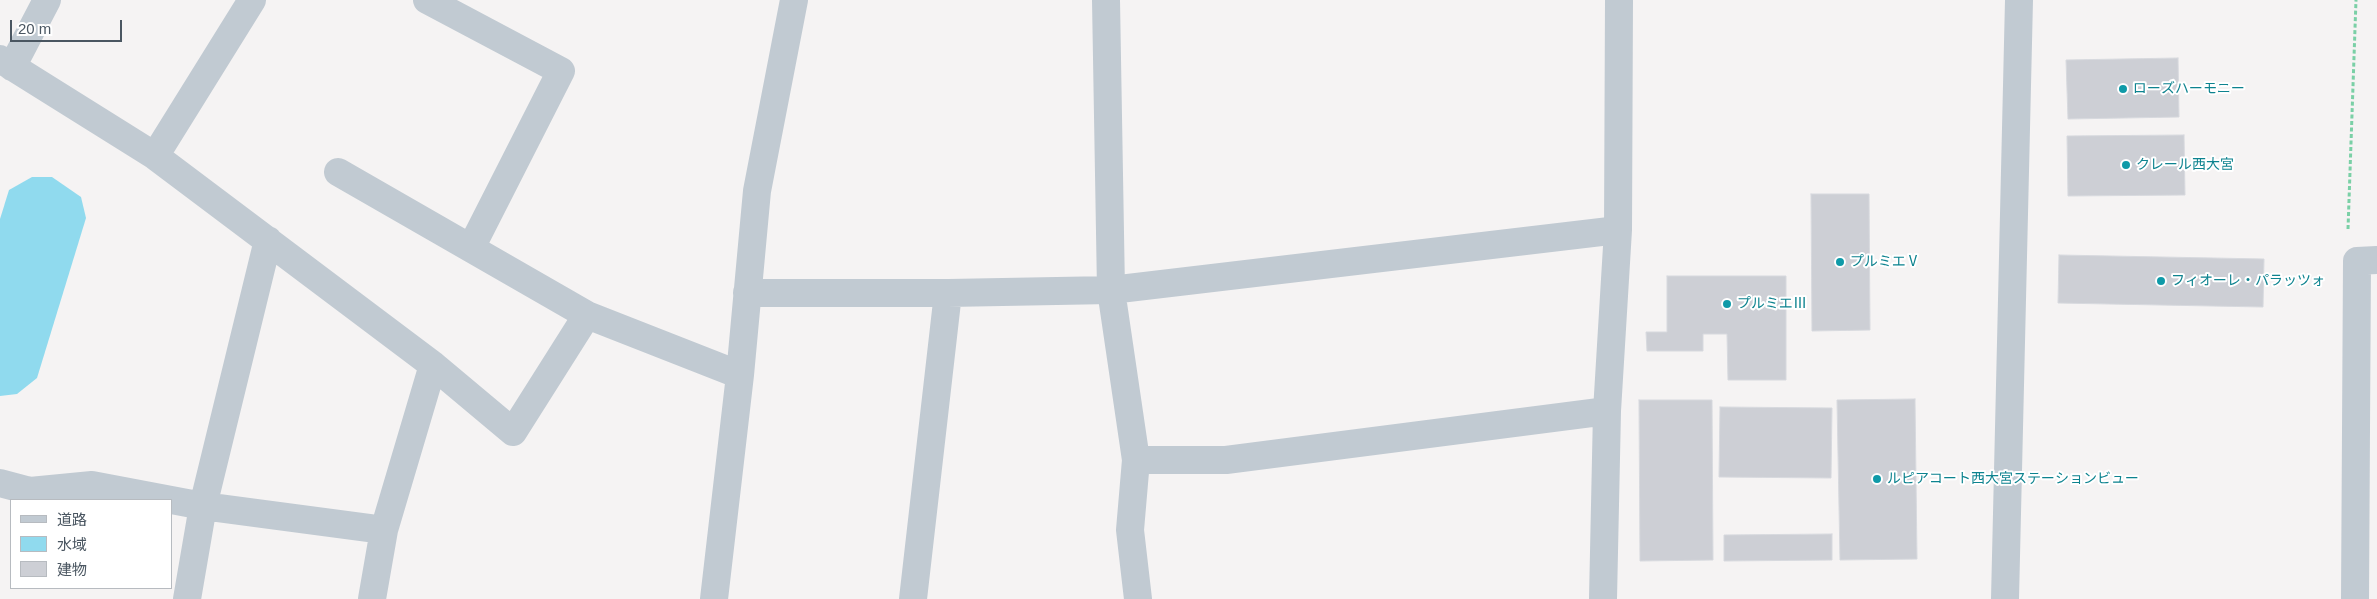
<!DOCTYPE html>
<meta charset="utf-8">
<style>
body{margin:0}
#map{position:relative;width:2377px;height:599px;overflow:hidden;background:#f5f3f3;font-family:Helvetica,"Noto Sans JP",sans-serif}
canvas{display:block}
.legend{position:absolute;left:10px;top:499px;width:162px;height:90px;box-sizing:border-box;background:#fff;border:1px solid #b7bbc0;margin:0;padding:6px 9px;list-style:none;font-size:15px;color:#4a5661}
.legend li{display:flex;align-items:center;gap:10px;height:25px}
.legend b{width:25px;border:1px solid #b7bbc0}
.scale{position:absolute;left:10px;top:20px;width:112px;height:22px;box-sizing:border-box;border:2px solid #4a5661;border-top:0;padding-left:6px;font-size:15px;line-height:18px;white-space:nowrap;color:#4a5661;-webkit-text-stroke:4px #fff;paint-order:stroke}
</style>
<div id="map">
<canvas width="2377" height="599"></canvas>
<ul class="legend">
<li><b style="height:6px;background:#c1cad2"></b>道路</li>
<li><b style="height:14px;background:#90daee"></b>水域</li>
<li><b style="height:14px;background:#cdcfd5"></b>建物</li>
</ul>
<div class="scale">20 m</div>
</div>
<script>
const c = document.querySelector('canvas').getContext('2d');
c.lineJoin = 'round';
function fillPath(path, color) {
  c.fillStyle = color;
  c.fill(path, 'evenodd');
}
function poly(rows) {
  const path = new Path2D();
  for (const r of rows) {
    path.moveTo(r[0], r[1]);
    for (let i = 2; i < r.length; i += 2) path.lineTo(r[i], r[i + 1]);
  }
  return path;
}
function strokePath(path, color, width, dash) {
  c.strokeStyle = color;
  c.lineWidth = width;
  c.lineCap = dash ? 'butt' : 'round';
  c.setLineDash(dash || []);
  c.stroke(path);
}
function write(font, color, halo, rows, align = 'center') {
  c.font = font + ' Helvetica,"Noto Sans JP",sans-serif';
  c.lineWidth = 4;
  c.setLineDash([]);
  c.textBaseline = 'middle';
  c.strokeStyle = halo;
  c.fillStyle = color;
  for (const [text, x, y, turn = 0] of rows) {
    c.save();
    c.translate(x, y);
    c.rotate((+turn || 0) * Math.PI / 180);
    c.textAlign = isNaN(turn) ? turn : align;
    if (halo) c.strokeText(text, 0, 0);
    c.fillText(text, 0, 0);
    c.restore();
  }
}
fillPath(poly([
 [32,177,52,177,81,197,86,218,37,378,17,394,0,396,0,219,9,190]
]), '#90daee');
const building = poly([
 [2178,58,2179,117,2068,119,2066,60,2178,58],
 [2184,135,2185,195,2068,196,2067,136,2184,135],
 [1811,194,1869,194,1870,330,1812,331,1811,194],
 [2059,255,2264,259,2263,307,2058,303,2059,255],
 [1667,276,1786,276,1786,380,1728,380,1727,334,1703,334,1703,351,1647,351,1646,332,1667,332,1667,276],
 [1915,399,1917,559,1840,560,1837,400,1915,399],
 [1639,400,1712,400,1713,560,1640,561,1639,400],
 [1720,407,1832,408,1831,478,1719,477,1720,407],
 [1832,534,1832,560,1724,561,1724,535,1832,534]
]);
fillPath(building, '#cdcfd5');
strokePath(building, '#d7d9de', 1);
strokePath(poly([
 [2348,229,2356,0]
]), '#7ad0a6', 3, [4, 2.5]);
strokePath(poly([
 [427,0,561,71,471,248],
 [1106,0,1111,290,1136,460,1130,530,1138,599],
 [0,59,155,156,433,365,513,432,587,315],
 [12,67,47,0],
 [155,156,252,0],
 [338,172,587,315,740,375],
 [747,293,948,293,1111,290,1618,230],
 [1136,460,1226,460,1607,411],
 [0,483,30,491,92,485,203,506,384,530],
 [187,599,203,506,268,240],
 [372,599,384,530,433,365],
 [714,599,740,375,757,191,794,0],
 [913,599,948,293],
 [1603,599,1607,411,1618,230,1619,0],
 [2005,599,2019,0],
 [2355,599,2357,261,2377,260]
]), '#c1cad2', 28);
for (const [x, y, r, color] of [
 [2123,89,5,"#0f9aa8"],
 [2126,165,5,"#0f9aa8"],
 [1840,262,5,"#0f9aa8"],
 [2161,281,5,"#0f9aa8"],
 [1727,304,5,"#0f9aa8"],
 [1877,479,5,"#0f9aa8"]
]) {
  const dot = new Path2D();
  dot.arc(x, y, r, 0, 2 * Math.PI);
  c.fillStyle = color;
  c.fill(dot);
  strokePath(dot, '#fff', 2);
}
write('14px', '#0d838f', '#fff', [
 ["ローズハーモニー",2133,89],
 ["クレール西大宮",2136,165],
 ["プルミエⅤ",1850,262],
 ["フィオーレ・パラッツォ",2171,281],
 ["プルミエⅢ",1737,304],
 ["ルピアコート西大宮ステーションビュー",1887,479]
], 'left');
</script>
